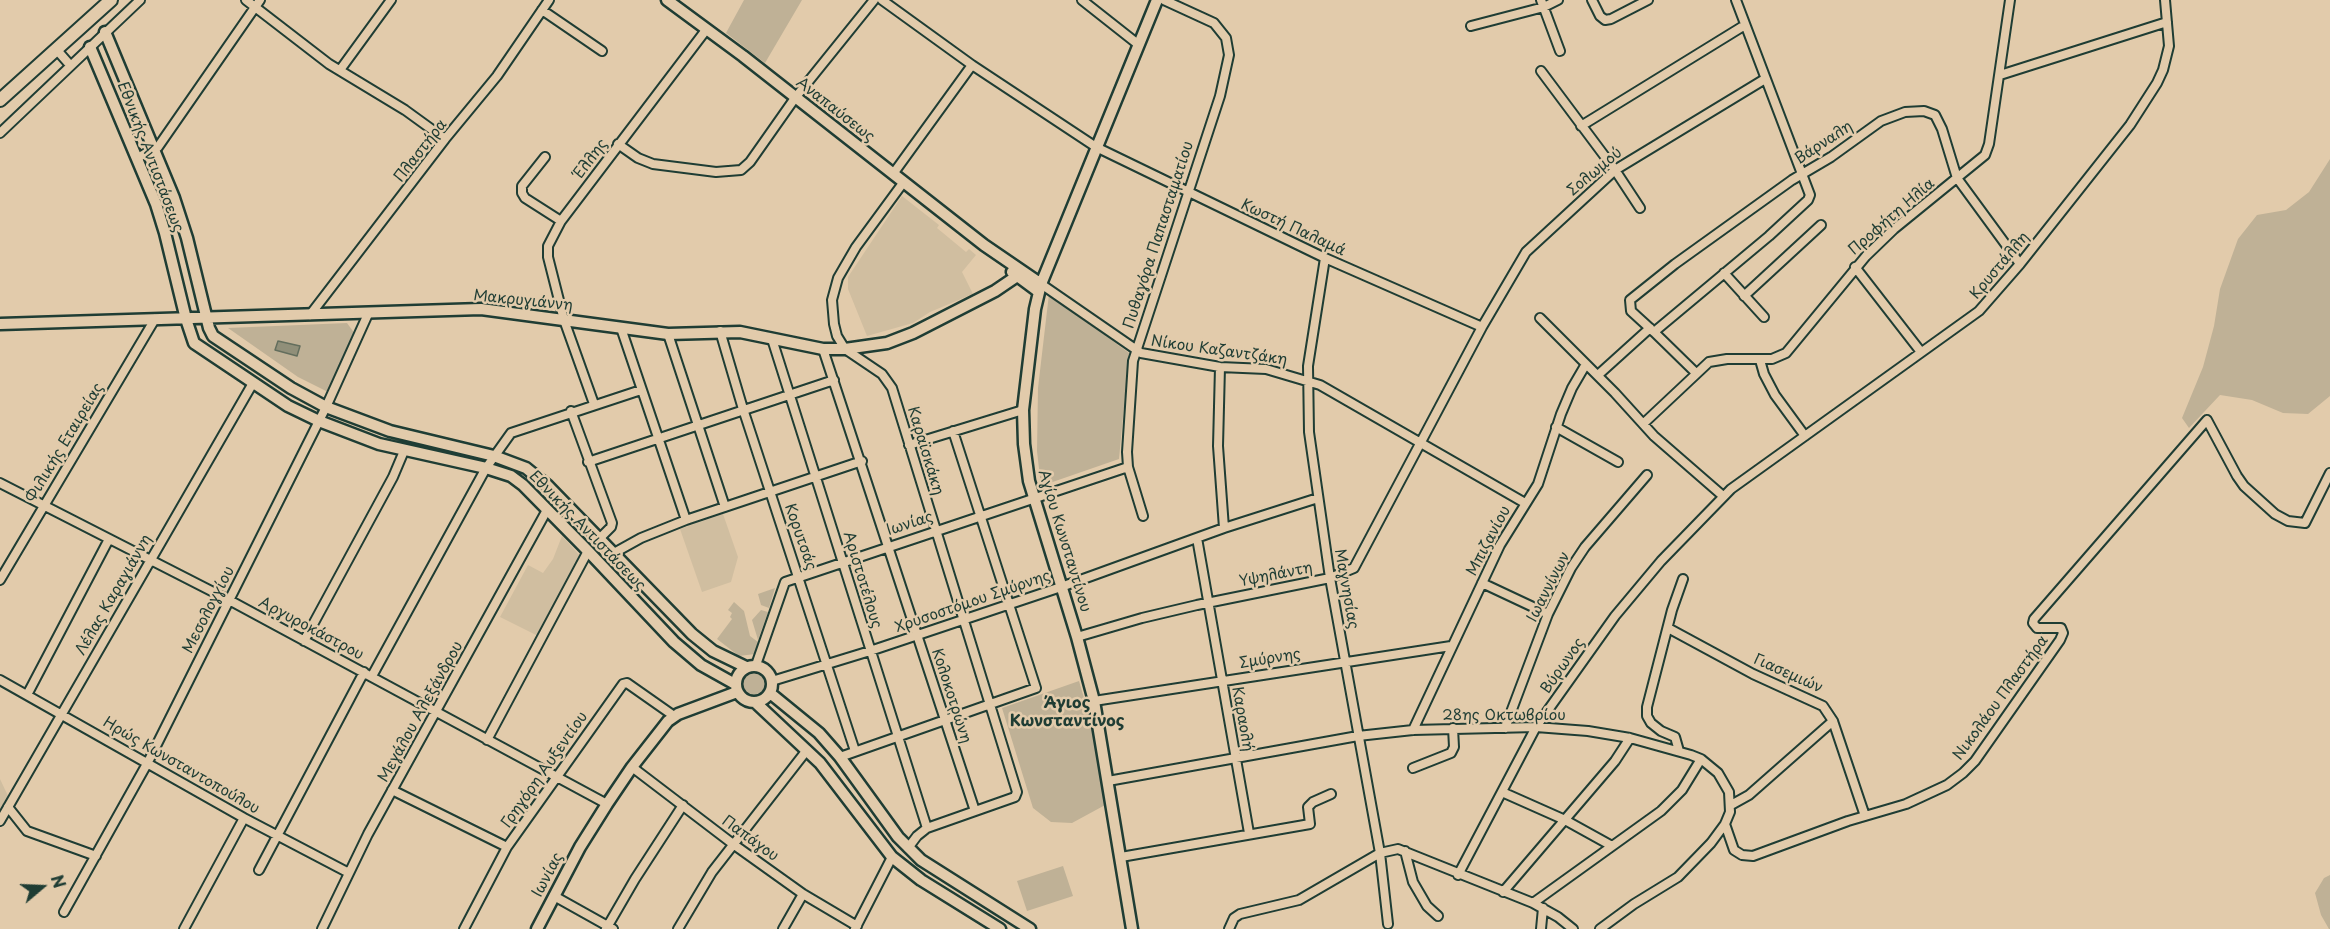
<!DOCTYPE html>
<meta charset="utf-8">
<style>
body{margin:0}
#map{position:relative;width:2330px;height:929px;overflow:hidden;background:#e2cbab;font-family:"Playpen Sans",sans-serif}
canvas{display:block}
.north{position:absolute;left:12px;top:857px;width:60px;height:60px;-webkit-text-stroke:4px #e2cbab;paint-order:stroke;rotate:71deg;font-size:16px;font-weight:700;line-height:24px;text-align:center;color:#1f3d34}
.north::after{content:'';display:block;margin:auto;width:21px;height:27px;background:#1f3d34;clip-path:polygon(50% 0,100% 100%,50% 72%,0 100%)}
</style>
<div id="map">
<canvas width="2330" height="929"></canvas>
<div class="north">N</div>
</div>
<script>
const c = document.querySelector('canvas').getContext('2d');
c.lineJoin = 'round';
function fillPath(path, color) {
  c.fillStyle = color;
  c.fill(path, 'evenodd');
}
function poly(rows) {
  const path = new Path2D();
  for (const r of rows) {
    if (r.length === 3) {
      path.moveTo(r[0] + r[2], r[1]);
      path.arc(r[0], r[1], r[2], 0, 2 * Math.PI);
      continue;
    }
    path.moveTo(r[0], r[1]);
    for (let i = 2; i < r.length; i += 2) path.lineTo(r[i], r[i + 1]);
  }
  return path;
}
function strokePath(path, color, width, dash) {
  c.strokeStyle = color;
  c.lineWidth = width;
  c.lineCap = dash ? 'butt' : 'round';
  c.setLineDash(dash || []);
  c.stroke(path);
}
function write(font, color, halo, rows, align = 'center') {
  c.font = font + ' "Playpen Sans",sans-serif';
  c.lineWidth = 5;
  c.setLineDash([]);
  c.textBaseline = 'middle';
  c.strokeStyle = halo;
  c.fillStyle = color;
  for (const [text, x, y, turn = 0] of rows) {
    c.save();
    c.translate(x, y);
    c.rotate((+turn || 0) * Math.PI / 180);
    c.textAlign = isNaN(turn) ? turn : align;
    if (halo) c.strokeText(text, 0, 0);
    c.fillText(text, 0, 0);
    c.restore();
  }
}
fillPath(poly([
 [902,196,939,225,937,228,966,252,969,249,976,255,962,272,973,294,930,312,913,323,867,336,848,289,848,277],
 [723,514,738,557,731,582,702,592,680,529],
 [562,536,582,558,540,637,500,617,528,565,543,573,553,559],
 [0,779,9,798,0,815]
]), '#d0bea0');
fillPath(poly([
 [744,0,802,0,765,63,726,33],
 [2330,159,2330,396,2308,414,2283,413,2252,400,2220,395,2189,428,2182,418,2203,367,2214,326,2220,289,2238,239,2257,215,2286,210,2309,192],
 [1049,294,1129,353,1119,459,1041,486,1037,451,1038,388],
 [347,323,355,334,330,393,298,377,228,328],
 [775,588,769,608,761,605,758,594],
 [734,602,744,611,750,636,758,642,755,654,739,656,717,639,732,619,730,617,732,613,728,610],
 [761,610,768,612,758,640,752,620],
 [754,684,12],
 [1079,681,1093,729,1107,804,1072,823,1051,822,1033,808,1002,708],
 [1063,866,1073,896,1027,911,1017,881],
 [2330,875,2330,929,2329,929,2321,915,2315,893,2324,878]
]), '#bfb196');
const water = poly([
 [278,341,300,346,297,356,275,350,278,341]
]);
fillPath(water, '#908f79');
strokePath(water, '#636e5d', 1.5);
const street = poly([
 [246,0,329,64,405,110,445,139],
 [882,0,972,65,1096,147,1325,258,1482,327],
 [1082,0,1139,45],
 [1541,0,1560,51],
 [1592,0,1600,16,1605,20,1611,19,1648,0],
 [542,10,602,51],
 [1471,26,1544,7,1558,0],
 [56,49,70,65],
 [340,70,391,0],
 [1541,71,1615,170,1640,208],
 [2000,75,2167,22],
 [1581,126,1745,25],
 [0,133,140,0],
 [618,144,638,158,653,164,716,172,741,170,750,162,795,98,874,0],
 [545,157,522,186,522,193,525,198,561,221],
 [137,158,158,147,260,0],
 [893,174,972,65],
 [903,183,856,247,838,278,832,300,834,324,837,336,845,349,882,374,892,388,1017,792,1015,797,927,828,917,836,908,848],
 [1325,258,1308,366,1309,432,1330,578,1380,853,1388,924],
 [1855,267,1921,352],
 [1724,273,1764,317],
 [1041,284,1141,353,1220,367,1266,369,1320,385,1525,503],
 [1744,296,1821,225],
 [310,315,445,139,497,76,549,0],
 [1540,318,1615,393,1654,436,1723,496],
 [621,328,686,520],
 [720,331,743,409,855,751],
 [1654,332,1631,311,1630,300,1675,264,1792,180,1831,157,1881,121,1905,112,1924,111,1935,115,1942,129,1957,178,2020,264],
 [668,334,725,507],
 [772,339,927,828],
 [823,349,975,811],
 [1760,360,1764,374,1775,395,1805,436],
 [1220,367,1218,446,1224,528],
 [1696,373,1654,332,1769,236,1808,200,1810,195,1736,0],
 [1598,375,1650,328],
 [594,404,564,320,548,257,548,246,561,221,706,30],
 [571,411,612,523,611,527,600,538],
 [1643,424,1709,362,1727,359,1772,359,1786,353,1866,256,1894,229,1985,155,1989,144,2010,0],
 [1556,427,1618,462],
 [909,445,1023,410],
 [588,462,834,380],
 [0,483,229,600,607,804],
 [1143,516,1128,467,1127,452,1133,361,1220,96,1229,55,1226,38,1214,23,1164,0],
 [1197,538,1249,833],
 [614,553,641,538,686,520,862,461],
 [0,580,155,319],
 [1482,583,1548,614],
 [1668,628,1753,674,1823,706,1833,721,1865,816],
 [1077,637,1142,618,1197,605,1330,578,1354,568,1482,327,1526,252,1615,170,1765,79],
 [304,641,393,477,404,451],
 [756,665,785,582,1128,467],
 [372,676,486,468,511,433,641,390],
 [0,680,244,818,349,873],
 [772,681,870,651,1061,587,1224,528,1318,498],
 [27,695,109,539],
 [1094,701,1451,646],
 [1505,728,1548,614,1571,568,1585,547,1647,475],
 [1413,730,1500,545,1538,484,1561,414,1572,388,1586,364],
 [487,740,588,551],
 [1679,751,1675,737,1661,731,1651,723,1647,716,1647,707,1672,610,1683,579],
 [840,757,1036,688,953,431],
 [632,767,733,844,803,894,857,926],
 [1413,768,1451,753,1454,747,1453,728],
 [1108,781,1358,736,1413,730,1536,727,1588,731,1630,738,1691,755,1701,759,1718,773,1729,792,1730,812,1725,824,1711,843,1678,877,1634,904,1600,929],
 [392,790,507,847],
 [1502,792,1565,820,1612,846],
 [1731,805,1749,795,1833,721],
 [8,807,27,831,96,856],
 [0,821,253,383],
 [1725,824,1734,850,1742,855,1753,856,1848,821,1906,804,1947,785,1963,773,1975,761,2060,640,2063,633,2061,628,2037,628,2033,623,2034,619,2207,420,2237,476,2244,486,2275,514,2288,521,2305,523,2330,473],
 [1405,851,1413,882,1427,906,1438,916],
 [1121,857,1310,824,1308,807,1313,802,1331,794],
 [259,870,364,672],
 [1458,875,1536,727,1615,616,1661,561,1731,489,1979,311,2020,264,2130,125,2157,83,2163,70,2169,46,2165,0],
 [1503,892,1615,761,1630,738],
 [554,896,613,929],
 [1533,903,1661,811,1682,790,1701,759],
 [64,912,148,762,326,407,368,314],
 [184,929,244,818],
 [322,929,368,834,547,510],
 [464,929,507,847,623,684,627,683,674,716],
 [606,929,635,879,683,805],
 [678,929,712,872,807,750],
 [783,929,803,894],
 [855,929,892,857],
 [1229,929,1234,918,1240,914,1299,900,1380,853,1398,849,1533,903,1558,917,1573,929],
 [1541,929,1543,908]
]);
const secondary = poly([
 [667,0,743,56,984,245,1041,284],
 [105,32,174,198,187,238,209,328,213,336,291,388,326,407,390,431,494,456,526,468,547,485,692,634,713,651,746,667],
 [90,47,156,204,165,233,186,319,194,343,288,406,319,421,379,444,486,468,511,476,523,485,588,551,674,642,701,665,735,684],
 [1012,272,1039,292],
 [0,324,481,309,668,334,740,332,823,349,845,349,887,343,913,333,995,291,1023,272],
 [754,684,18],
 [770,693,819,733,840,757,898,837,921,860,1030,929],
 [755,702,820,763,892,857,921,880,1000,929],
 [537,929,580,847,607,804,632,767,668,721,678,714,737,692],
 [1132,929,1094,701,1077,637,1029,481,1024,444,1023,410,1035,309,1041,284,1157,0]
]);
const primary = poly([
 [0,100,111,0]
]);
strokePath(street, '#1f3d34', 12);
strokePath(secondary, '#1f3d34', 15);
strokePath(primary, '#1f3d34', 16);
strokePath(street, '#e2cbab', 8);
strokePath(secondary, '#e2cbab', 10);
strokePath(primary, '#e2cbab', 12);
write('15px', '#1f3d34', '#e2cbab', [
 ["Αναπαύσεως",835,110,38],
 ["Βάρναλη",1824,143,-33],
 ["Πλαστήρα",421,151,-52],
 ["Εθνικής Αντιστάσεως",150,157,69],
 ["Έλλης",591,159,-53],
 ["Σολωμού",1595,172,-40],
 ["Προφήτη Ηλία",1892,217,-41],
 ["Κωστή Παλαμά",1293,228,25],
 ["Πυθαγόρα Παπασταματίου",1159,235,-72],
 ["Κρυστάλλη",2000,266,-50],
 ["Μακρυγιάννη",523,301,6],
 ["Νίκου Καζαντζάκη",1219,351,8],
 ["Φιλικής Εταιρείας",65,443,-59],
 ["Καραϊσκάκη",925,451,73],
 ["Ιωνίας",910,524,-18],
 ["Εθνικής Αντιστάσεως",587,531,46],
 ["Κορυτσάς",800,537,71],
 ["Αγίου Κωνσταντίνου",1064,541,73],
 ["Μπιζανίου",1489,541,-62],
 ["Υψηλάντη",1276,575,-11],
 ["Αριστοτέλους",862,580,73],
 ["Ιωαννίνων",1549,587,-63],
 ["Μαγνησίας",1346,589,80],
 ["Λέλας Καραγιάννη",114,595,-60],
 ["Χρυσοστόμου Σμύρνης",973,602,-19],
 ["Μεσολογγίου",209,610,-63],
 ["Αργυροκάστρου",311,629,28],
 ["Σμύρνης",1270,659,-9],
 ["Βύρωνος",1563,666,-55],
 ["Γιασεμιών",1788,674,24],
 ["Κολοκοτρώνη",951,696,72],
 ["Νικολάου Πλαστήρα",2001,698,-54],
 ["Μεγάλου Αλεξάνδρου",421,712,-61],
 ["28ης Οκτωβρίου",1504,716],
 ["Καραολή",1242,719,80],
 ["Ηρώς Κωνσταντοπούλου",181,766,30],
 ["Γρηγόρη Αυξεντίου",545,770,-55],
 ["Παπάγου",750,839,36],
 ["Ιωνίας",548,875,-62]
]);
write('bold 16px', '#1f3d34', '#e2cbab', [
 ["Άγιος",1067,704],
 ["Κωνσταντίνος",1067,722]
]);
</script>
